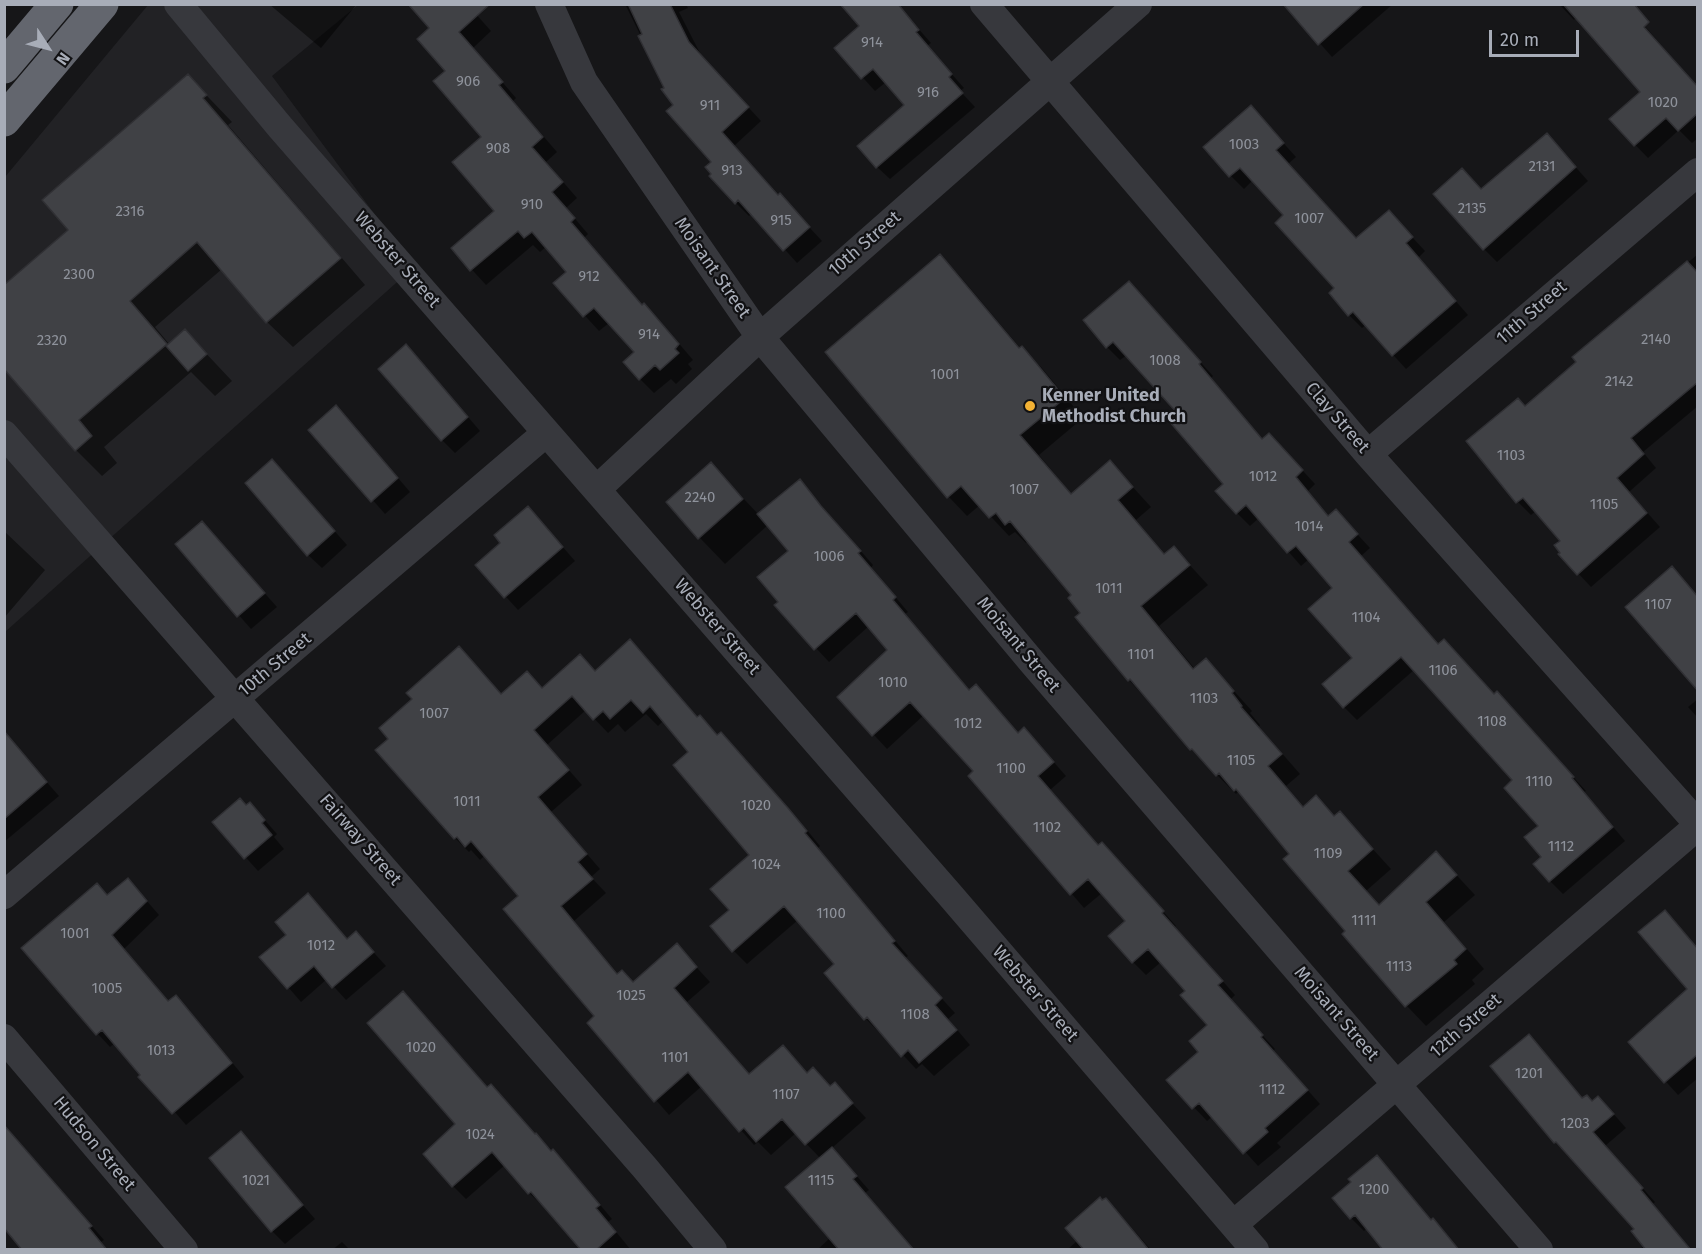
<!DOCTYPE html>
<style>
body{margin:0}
#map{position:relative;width:1702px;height:1254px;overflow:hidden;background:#161618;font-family:"Fira Sans",sans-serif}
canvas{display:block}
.frame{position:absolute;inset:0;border:6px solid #a8adb8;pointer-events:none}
.north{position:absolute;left:18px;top:18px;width:60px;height:60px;-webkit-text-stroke:4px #111113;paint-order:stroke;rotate:126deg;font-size:16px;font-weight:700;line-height:24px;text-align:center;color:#a8adb8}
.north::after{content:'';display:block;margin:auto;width:21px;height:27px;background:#a8adb8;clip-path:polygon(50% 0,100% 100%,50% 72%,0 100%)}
.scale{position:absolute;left:1489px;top:30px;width:90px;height:27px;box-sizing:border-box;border:3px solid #a8adb8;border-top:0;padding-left:8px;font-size:18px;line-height:21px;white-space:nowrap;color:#a8adb8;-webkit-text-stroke:4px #111113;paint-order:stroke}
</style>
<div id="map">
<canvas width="1702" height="1254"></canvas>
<div class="frame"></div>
<div class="north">N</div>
<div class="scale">20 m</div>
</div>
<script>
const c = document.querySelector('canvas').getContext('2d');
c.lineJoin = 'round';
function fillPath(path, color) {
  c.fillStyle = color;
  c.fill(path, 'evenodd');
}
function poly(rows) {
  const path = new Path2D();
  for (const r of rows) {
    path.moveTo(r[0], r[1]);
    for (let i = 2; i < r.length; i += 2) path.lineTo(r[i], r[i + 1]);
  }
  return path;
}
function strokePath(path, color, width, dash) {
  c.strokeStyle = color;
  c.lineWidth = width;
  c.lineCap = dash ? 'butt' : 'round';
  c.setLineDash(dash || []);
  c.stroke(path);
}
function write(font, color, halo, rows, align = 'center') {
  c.font = font + ' "Fira Sans",sans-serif';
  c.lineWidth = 4.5;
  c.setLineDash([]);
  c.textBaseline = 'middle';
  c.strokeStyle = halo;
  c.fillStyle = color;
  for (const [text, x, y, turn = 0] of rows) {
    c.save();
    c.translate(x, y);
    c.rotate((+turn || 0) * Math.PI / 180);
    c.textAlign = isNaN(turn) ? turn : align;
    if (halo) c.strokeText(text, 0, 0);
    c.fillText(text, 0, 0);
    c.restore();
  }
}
fillPath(poly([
 [148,5,358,5,272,76,414,267,5,632,5,177]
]), '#222225');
fillPath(poly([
 [269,4,357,4,321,48],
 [467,4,491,31,473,48,516,98,513,101,557,152,546,162,577,198,566,208,588,234,584,238,643,306,644,305,659,320,693,360,688,364,692,369,676,384,671,379,654,393,640,379,636,352,609,323,599,331,555,283,568,272,546,247,540,252,533,245,486,285,453,249,496,211,483,137,448,71],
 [625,4,686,4,688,8,679,12,702,57,761,121,734,146,822,241,797,263,752,213,749,216,736,203,713,162,675,105],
 [1285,4,1393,4,1332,57],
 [1559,4,1626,4,1698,88,1698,138,1692,143,1679,130,1648,158,1611,120,1642,92,1576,17,1574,20],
 [909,18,931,43,927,46,964,88,960,91,975,107,890,179,877,167,906,105,886,82,875,91,836,48],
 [188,76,232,122,228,125,365,285,293,347,267,322,222,269,155,327,170,345,185,331,232,381,215,396,191,372,104,447,117,463,102,476,76,450,4,366,70,230],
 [1251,107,1296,157,1288,164,1357,240,1389,212,1425,251,1418,258,1468,315,1406,369,1366,325,1362,328,1349,315,1336,289,1285,215,1253,180,1244,189,1230,175],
 [1547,135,1588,181,1497,262,1484,249,1482,191],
 [1698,254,1698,406,1643,452,1656,468,1629,492,1660,527,1591,587,1560,554,1562,541,1536,511,1531,515,1518,502,1468,441,1526,408,1578,362,1574,358],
 [940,256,959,275,1021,349,1041,367,1083,418,1039,455,1072,495,1110,462,1151,507,1136,520,1166,555,1174,548,1208,585,1159,626,1195,669,1206,660,1252,711,1250,713,1260,725,1259,727,1300,774,1286,786,1304,807,1316,797,1335,817,1340,813,1391,869,1366,891,1380,906,1436,853,1475,895,1444,922,1484,969,1472,980,1475,984,1426,1026,1407,1006,1344,934,1347,931,1291,854,1252,807,1238,792,1236,794,1191,749,1129,680,1082,613,1073,595,1028,541,1026,543,1015,532,1009,536,980,505,967,516,948,496],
 [1129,283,1213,376,1211,378,1263,440,1282,448,1315,484,1308,491,1329,517,1336,511,1370,548,1361,556,1439,646,1510,707,1586,791,1584,792,1625,841,1563,894,1550,881,1543,858,1540,826,1514,781,1414,670,1357,720,1344,707,1354,658,1334,588,1309,559,1301,566,1259,518,1250,526,1237,513,1225,484,1180,414,1127,355,1120,360,1107,347],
 [419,359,480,431,455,453,442,440],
 [349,420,410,492,385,514,311,430],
 [272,461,347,545,322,568,308,555],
 [711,464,759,515,800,481,873,565,871,568,908,612,905,614,970,691,1019,734,1037,743,1066,776,1050,790,1099,846,1115,857,1176,926,1175,927,1235,995,1230,1000,1275,1049,1273,1051,1320,1104,1277,1143,1281,1147,1258,1166,1213,1116,1207,1121,1168,1080,1200,1052,1209,1025,1187,991,1161,962,1146,975,1133,962,1127,921,1102,893,1084,908,970,776,975,771,924,715,887,749,839,697,889,650,869,626,829,662,776,605,780,602,791,551,768,525,725,564,700,538],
 [541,522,575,561,518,610,477,565],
 [202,523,277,607,251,629,177,545],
 [4,531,45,570,4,618],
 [630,641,698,718,700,717,718,736,734,748,802,824,820,846,818,848,829,862,908,956,905,958,955,1013,948,1019,970,1045,934,1076,922,1064,916,1069,881,1031,879,1032,865,1018,836,965,798,920,747,964,733,950,731,910,751,855,691,752,664,720,658,726,646,714,625,732,618,724,608,733,586,710,547,745,582,785,551,812,600,869,591,877,606,893,574,921,619,975,634,983,677,946,710,982,687,1002,750,1075,808,1074,831,1087,834,1084,866,1118,832,1148,869,1190,865,1193,914,1250,817,1250,831,1237,821,1159,796,1133,771,1155,758,1142,754,1145,702,1086,669,1115,589,1023,596,1016,520,896,485,855,480,860,471,850,469,852,455,838,473,662,502,695,543,689,596,672],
 [1698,699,1698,718,1688,707],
 [16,747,59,796,4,842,4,757],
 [263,818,277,834,274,837,284,849,258,871,214,822],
 [140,893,159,915,124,949,169,1003,176,997,189,1010,244,1077,186,1125,115,1043,110,1047,98,1034,23,949,108,896],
 [1665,912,1698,949,1698,1078,1678,1095,1630,1042,1689,989],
 [356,933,386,966,346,1000,327,979,301,1002,262,957,348,940],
 [1529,1036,1583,1099,1611,1111,1626,1128,1605,1146,1655,1202,1653,1204,1692,1250,1639,1250,1645,1245,1636,1229,1555,1142],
 [491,1086,536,1135,566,1164,612,1219,608,1222,631,1250,583,1250,544,1205,543,1206,529,1193,505,1165,466,1199,453,1186,458,1125],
 [4,1124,104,1240,101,1242,107,1250,24,1250,8,1230,4,1234],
 [241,1133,315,1219,285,1244,272,1231],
 [1377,1157,1432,1221,1460,1250,1385,1250,1367,1228,1364,1231,1351,1218,1353,1182],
 [1105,1200,1119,1213,1151,1250,1067,1250,1078,1240],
 [342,1242,350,1250,332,1250]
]), '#0007');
const building = poly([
 [408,4,490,4,459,32,503,82,499,85,543,137,532,147,563,182,552,192,575,218,571,222,642,305,644,303,679,344,675,349,679,353,660,370,655,365,639,380,623,362,634,352,594,308,583,317,553,283,566,272,532,232,524,238,518,231,470,271,451,248,494,211,452,162,481,137,433,81,445,71,417,39,429,28,408,4],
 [628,4,670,4,689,42,749,107,722,132,778,195,780,193,810,227,783,251,738,200,735,204,709,176,711,174,705,167,711,162,666,111,673,105,661,89,664,88,638,36,642,34,628,4],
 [840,4,898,4,919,30,916,32,952,74,949,77,963,93,876,168,857,146,904,105,873,69,861,79,834,48,859,26,840,4],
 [1283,4,1364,4,1318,45,1283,4],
 [1563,4,1634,4,1649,22,1644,27,1698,87,1698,113,1678,131,1666,118,1634,146,1609,119,1640,92,1563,4],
 [188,74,207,95,203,98,341,258,266,323,197,242,130,301,167,344,79,420,92,436,75,451,4,369,4,285,68,230,42,200,188,74],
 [1251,105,1284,143,1276,150,1356,238,1389,210,1413,237,1406,243,1456,301,1392,356,1353,312,1348,316,1329,293,1334,288,1275,223,1283,215,1240,168,1229,177,1203,147,1251,105],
 [1547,133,1576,167,1483,250,1433,194,1462,168,1481,189,1547,133],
 [940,254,1019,348,1022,346,1065,398,1020,435,1071,494,1110,460,1133,487,1118,500,1164,554,1174,546,1190,565,1141,606,1193,669,1206,658,1234,691,1232,693,1242,706,1241,707,1282,754,1268,766,1303,807,1316,795,1334,816,1340,811,1373,849,1348,871,1379,905,1436,851,1457,875,1426,902,1466,949,1454,960,1457,964,1405,1007,1342,934,1345,931,1283,859,1289,854,1236,789,1234,791,1219,773,1216,776,1192,749,1190,750,1130,679,1128,681,1075,617,1080,613,1068,598,1071,595,1010,521,1005,525,996,513,989,518,961,486,947,498,825,352,940,254],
 [1687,261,1698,273,1698,382,1631,438,1644,454,1617,478,1647,513,1577,575,1558,554,1560,553,1554,545,1560,541,1523,498,1516,503,1466,441,1518,398,1525,406,1576,362,1572,357,1687,261],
 [1129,281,1201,362,1199,364,1262,439,1269,433,1303,470,1296,477,1328,516,1336,509,1358,534,1349,542,1438,644,1444,639,1494,694,1497,691,1574,777,1572,778,1613,827,1549,882,1533,864,1541,857,1524,837,1538,826,1504,788,1512,780,1401,657,1343,708,1322,684,1352,658,1308,609,1332,588,1296,546,1287,553,1246,505,1236,514,1215,491,1223,484,1169,421,1178,414,1113,342,1106,348,1083,320,1129,281],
 [185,329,207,354,188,371,166,346,185,329],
 [406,344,468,417,441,441,378,369,406,344],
 [336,405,398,478,371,502,308,430,336,405],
 [272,459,335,531,307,556,245,483,272,459],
 [711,462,743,499,698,539,666,502,711,462],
 [800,479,821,506,861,551,858,553,896,597,893,600,969,690,976,684,1018,733,1024,727,1054,762,1038,776,1098,845,1102,842,1164,911,1162,913,1223,981,1218,985,1263,1035,1261,1037,1308,1090,1265,1128,1268,1132,1243,1154,1199,1103,1192,1109,1166,1080,1198,1052,1189,1041,1207,1025,1180,995,1185,991,1148,949,1132,963,1108,936,1125,921,1088,879,1070,895,968,776,973,771,910,702,872,736,837,697,887,650,856,613,814,650,774,605,778,602,757,577,788,551,757,514,800,479],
 [528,506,563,547,504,598,475,565,500,543,494,535,528,506],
 [202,521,265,593,237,617,175,544,202,521],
 [1672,566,1698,597,1698,691,1625,607,1672,566],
 [630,639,697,717,700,715,717,735,721,732,788,808,807,831,805,833,816,846,895,941,892,943,942,998,935,1005,957,1030,919,1063,908,1050,901,1057,867,1017,864,1020,824,973,834,964,784,906,732,952,710,926,729,910,710,889,749,855,673,765,688,752,650,706,643,713,631,700,610,719,603,711,593,720,572,696,534,730,569,770,538,797,587,854,578,862,593,879,561,906,617,974,622,970,633,982,677,943,697,967,674,988,749,1074,783,1045,807,1073,813,1067,830,1086,835,1082,853,1103,805,1145,782,1119,756,1142,744,1128,739,1132,688,1072,654,1102,587,1023,594,1016,503,909,518,896,471,841,465,847,457,837,454,839,375,750,388,739,379,728,412,699,406,693,459,646,501,694,527,671,542,688,580,654,595,671,630,639],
 [4,731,47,782,4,819,4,731],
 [240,798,246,805,250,802,265,820,262,823,272,835,244,859,212,822,240,798],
 [128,878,147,901,112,935,168,1001,176,995,232,1063,172,1114,138,1077,140,1075,102,1030,96,1035,21,948,97,883,107,895,128,878],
 [308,893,347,939,356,931,374,952,332,988,314,966,287,989,259,957,286,935,275,922,308,893],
 [1665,910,1698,949,1698,1054,1664,1083,1628,1042,1687,989,1638,932,1665,910],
 [403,991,487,1087,491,1084,535,1134,536,1133,551,1151,553,1149,600,1205,596,1208,616,1232,596,1250,581,1250,531,1192,528,1194,492,1152,452,1187,423,1154,455,1124,367,1023,403,991],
 [1529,1034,1582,1098,1587,1095,1592,1101,1598,1096,1614,1114,1593,1132,1643,1188,1641,1190,1691,1250,1646,1250,1631,1231,1634,1229,1556,1142,1554,1143,1490,1066,1529,1034],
 [4,1125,92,1226,89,1228,107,1250,22,1250,4,1228,4,1125],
 [241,1131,303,1205,271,1232,209,1158,241,1131],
 [832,1147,857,1176,853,1179,914,1250,839,1250,785,1187,832,1147],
 [1377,1155,1431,1220,1433,1218,1459,1250,1383,1250,1355,1215,1350,1219,1332,1198,1351,1182,1348,1179,1377,1155],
 [1100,1197,1102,1200,1106,1198,1149,1250,1084,1250,1065,1228,1100,1197]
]);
fillPath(building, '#404145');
strokePath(building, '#303034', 1.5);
strokePath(poly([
 [178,4,280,127,950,895,1255,1250],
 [549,4,584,82,760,337,1032,662,1539,1250],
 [984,4,1368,454,1698,824],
 [4,434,645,1168,713,1250],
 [1368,454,1698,172],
 [597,489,760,337,1138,4],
 [4,895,546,433],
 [4,1038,184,1250],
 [1234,1224,1698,826]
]), '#37383d', 28);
strokePath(poly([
 [4,67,57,4],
 [4,120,102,4]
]), '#63666e', 33);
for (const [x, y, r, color] of [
 [1030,406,6,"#f2b134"]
]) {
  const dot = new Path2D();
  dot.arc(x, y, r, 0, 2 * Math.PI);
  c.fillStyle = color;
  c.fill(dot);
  strokePath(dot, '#111113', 2);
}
write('15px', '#8e929b', null, [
 ["914",872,43],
 ["906",468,82],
 ["916",928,93],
 ["1020",1663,103],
 ["911",710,106],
 ["1003",1244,145],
 ["908",498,149],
 ["2131",1542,167],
 ["913",732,171],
 ["910",532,205],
 ["2135",1472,209],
 ["2316",130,212],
 ["1007",1309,219],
 ["915",781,221],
 ["2300",79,275],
 ["912",589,277],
 ["914",649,335],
 ["2140",1656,340],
 ["2320",52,341],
 ["1008",1165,361],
 ["1001",945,375],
 ["2142",1619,382],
 ["1103",1511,456],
 ["1012",1263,477],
 ["1007",1024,490],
 ["2240",700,498],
 ["1105",1604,505],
 ["1014",1309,527],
 ["1006",829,557],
 ["1011",1109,589],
 ["1107",1658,605],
 ["1104",1366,618],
 ["1101",1141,655],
 ["1106",1443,671],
 ["1010",893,683],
 ["1103",1204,699],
 ["1007",434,714],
 ["1108",1492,722],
 ["1012",968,724],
 ["1105",1241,761],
 ["1100",1011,769],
 ["1110",1539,782],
 ["1011",467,802],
 ["1020",756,806],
 ["1102",1047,828],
 ["1112",1561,847],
 ["1109",1328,854],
 ["1024",766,865],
 ["1100",831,914],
 ["1111",1364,921],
 ["1001",75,934],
 ["1012",321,946],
 ["1113",1399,967],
 ["1005",107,989],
 ["1025",631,996],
 ["1108",915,1015],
 ["1020",421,1048],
 ["1013",161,1051],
 ["1101",675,1058],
 ["1201",1529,1074],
 ["1112",1272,1090],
 ["1107",786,1095],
 ["1203",1575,1124],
 ["1024",480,1135],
 ["1021",256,1181],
 ["1115",821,1181],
 ["1200",1374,1190]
]);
write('18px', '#a8adb8', '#111113', [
 ["10th Street",865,244,-41],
 ["Webster Street",397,260,49],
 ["Moisant Street",712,268,55],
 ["11th Street",1532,313,-41],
 ["Clay Street",1337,418,49],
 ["Webster Street",717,627,49],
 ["Moisant Street",1018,645,50],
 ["10th Street",275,665,-40],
 ["Fairway Street",360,840,49],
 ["Webster Street",1035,994,49],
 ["Moisant Street",1336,1014,49],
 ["12th Street",1466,1026,-41],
 ["Hudson Street",94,1144,50]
]);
write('bold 18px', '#a8adb8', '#111113', [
 ["Kenner United",1042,396],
 ["Methodist Church",1042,417]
], 'left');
</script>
